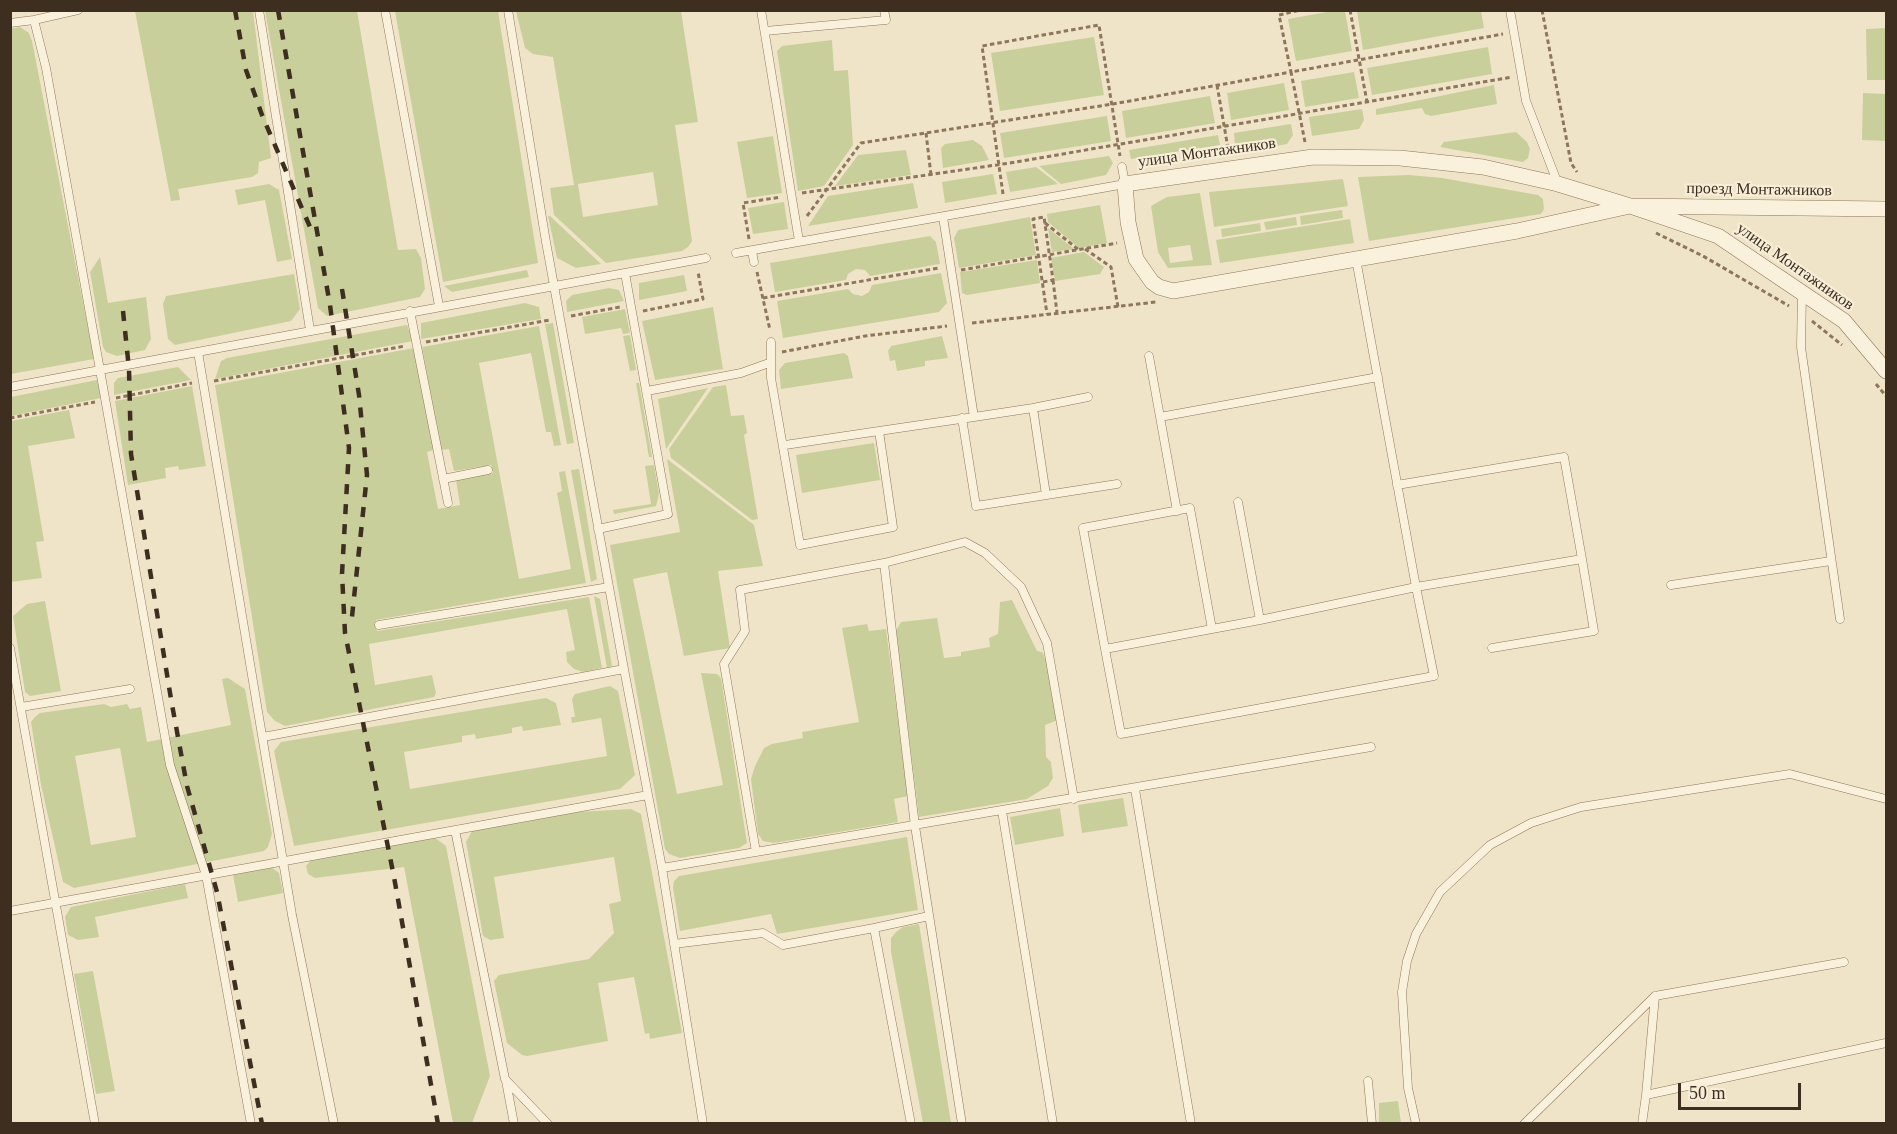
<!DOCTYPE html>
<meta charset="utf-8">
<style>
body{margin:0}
#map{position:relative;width:1897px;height:1134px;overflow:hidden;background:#f0e4c8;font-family:Georgia,serif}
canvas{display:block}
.frame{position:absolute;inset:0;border:12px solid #3d2e20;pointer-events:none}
.scale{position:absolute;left:1678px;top:1083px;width:123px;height:27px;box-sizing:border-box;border:3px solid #3d2e20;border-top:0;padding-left:8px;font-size:18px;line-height:21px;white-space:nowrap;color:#3d2e20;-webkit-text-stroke:4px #f7eed8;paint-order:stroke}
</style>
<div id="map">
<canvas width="1897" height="1134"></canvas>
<div class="frame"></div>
<div class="scale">50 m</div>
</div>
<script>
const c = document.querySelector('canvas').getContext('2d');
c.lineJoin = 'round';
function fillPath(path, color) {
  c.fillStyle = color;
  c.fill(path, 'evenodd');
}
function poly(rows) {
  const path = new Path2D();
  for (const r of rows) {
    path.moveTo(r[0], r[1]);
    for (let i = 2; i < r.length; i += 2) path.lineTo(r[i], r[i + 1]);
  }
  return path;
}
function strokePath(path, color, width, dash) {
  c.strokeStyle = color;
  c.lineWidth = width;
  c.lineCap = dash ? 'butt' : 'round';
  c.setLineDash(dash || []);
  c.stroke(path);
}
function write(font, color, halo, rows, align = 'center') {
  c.font = font + ' Georgia,serif';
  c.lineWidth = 4.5;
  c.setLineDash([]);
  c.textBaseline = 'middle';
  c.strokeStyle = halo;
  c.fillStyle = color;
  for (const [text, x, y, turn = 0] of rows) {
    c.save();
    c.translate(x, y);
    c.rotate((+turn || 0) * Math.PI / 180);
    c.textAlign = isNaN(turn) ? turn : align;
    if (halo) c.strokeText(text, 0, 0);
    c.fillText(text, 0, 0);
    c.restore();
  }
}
fillPath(poly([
 [1338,10,1345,11,1352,51,1296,61,1288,19],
 [135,11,253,11,271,158,259,162,258,173,252,177,178,189,180,200,171,201],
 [265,11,357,11,398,250,416,249,421,258,425,289,420,297,327,316,318,308],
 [395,11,498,11,538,263,443,282],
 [516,11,681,11,698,122,675,125,691,234,692,241,688,247,682,251,606,263,554,215,550,188,574,185,553,57,533,54,525,48],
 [653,172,658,205,583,217,578,184],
 [1357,11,1481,11,1484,28,1363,50],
 [20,27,29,33,32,41,94,359,11,374,10,29],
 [1886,28,1886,80,1867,80,1866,29],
 [1094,37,1104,95,1000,111,991,53],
 [832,40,834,71,848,70,853,145,824,186,798,191,777,51,782,46],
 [1488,47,1492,74,1372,95,1367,68],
 [1354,72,1359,98,1305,107,1301,81],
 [1284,83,1289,110,1231,120,1227,93],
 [1494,85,1497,104,1431,116,1425,114,1422,108,1376,115,1376,109],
 [1863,93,1886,94,1886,141,1862,140],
 [1210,96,1215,123,1126,138,1122,111],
 [1362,109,1364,120,1359,129,1312,136,1309,117],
 [1107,116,1111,141,1004,158,1000,133],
 [1291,124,1293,135,1287,144,1244,152,1235,147,1234,133],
 [1516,132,1527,142,1530,149,1528,158,1523,162,1440,147,1444,142],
 [1218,135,1220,145,1131,159,1129,150],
 [773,136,782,193,747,198,737,142],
 [973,140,982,146,989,160,943,168,941,148,945,144],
 [906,150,911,175,835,186,858,155],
 [1109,156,1113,163,1106,175,1061,184,1039,166],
 [1036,167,1058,184,1010,192,1006,172],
 [993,174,997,194,945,203,942,182],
 [1409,175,1442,178,1538,195,1543,199,1544,209,1541,214,1369,241,1358,177],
 [1343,179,1348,206,1214,227,1209,192],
 [913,183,918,208,808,226,828,196],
 [269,184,279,190,292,259,277,262,265,200,238,205,235,190],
 [1200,193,1212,265,1168,268,1158,252,1151,206,1167,197],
 [1190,245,1193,260,1170,263,1168,248],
 [784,202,788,229,753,234,748,208],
 [1100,205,1107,243,1079,248,1048,222,1047,214],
 [1342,210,1343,218,1301,225,1300,216],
 [548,216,550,216,601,264,576,268,557,258],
 [1030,217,1036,255,959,268,954,238,958,230],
 [1296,217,1297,225,1266,230,1264,222],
 [1350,219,1354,243,1220,263,1216,240],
 [1260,223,1261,231,1222,237,1221,229],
 [1048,228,1074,249,1052,252],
 [930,236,936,242,940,264,870,276,865,270,856,269,848,274,846,280,775,292,770,263],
 [1084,252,1104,267,1100,274,1055,281,1051,258],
 [100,257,108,303,146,297,151,339,145,350,117,356,106,352,103,347,90,272],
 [1037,260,1040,283,967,295,962,293,960,272],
 [527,270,529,277,452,292,444,286],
 [941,273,947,303,939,312,783,338,777,301,848,289,853,294,862,296,869,292,872,285],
 [294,274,300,309,291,321,175,345,168,339,163,304,166,296],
 [684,275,687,291,639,300,639,283],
 [609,288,619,290,624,301,567,312,566,301,572,295],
 [525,303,539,307,541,319,421,339,421,323],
 [713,307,723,369,655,380,642,321],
 [625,309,630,333,623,334,621,328,585,334,582,317],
 [553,323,574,443,567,444,545,324],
 [407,325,413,341,215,379,221,361,227,358],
 [539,326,561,445,554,446,551,432,546,432,531,353,479,363,519,579,571,569,557,493,562,491,559,472,565,471,586,583,376,620,377,631,589,597,602,668,583,672,574,669,567,662,566,652,575,650,567,609,369,644,375,685,432,675,436,693,434,697,285,726,275,721,267,712,215,385,414,348,434,450,427,452,438,509,460,505,456,480,493,473,491,465,454,471,449,449,441,450,422,347],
 [630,335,636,370,630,371,623,336],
 [942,336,948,358,925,361,925,366,897,371,895,360,890,361,888,351,891,346],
 [844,353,848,356,853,378,781,389,779,370,785,363],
 [178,367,191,380,114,395,114,383,118,378],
 [97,380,101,398,11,416,11,397],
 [636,383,639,383,652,457,649,457],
 [726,385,731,416,744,415,747,433,744,435,758,519,752,520,671,458,669,449,713,387],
 [192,386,206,466,179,470,178,466,165,468,166,478,128,485,115,401],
 [708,388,666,449,658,399],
 [69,410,75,438,28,446,44,541,36,542,42,578,11,582,11,421],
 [874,443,880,480,802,493,796,455],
 [667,459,754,525,763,566,718,571,730,648,684,656,667,572,633,579,677,794,723,785,701,673,717,674,721,678,747,843,739,848,680,858,669,854,665,849,610,545,680,532],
 [654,465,659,494,656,506,614,514,613,510,651,504,645,466],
 [579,469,597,579,591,582,571,470],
 [594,596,600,599,612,666,607,668],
 [1012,600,1037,651,1042,652,1047,662,1058,720,1045,725,1046,757,1051,762,1053,778,1048,786,1027,799,919,817,896,631,901,622,937,618,944,658,961,656,961,652,990,647,989,638,998,634,1000,602],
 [45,601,61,691,30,696,25,692,13,616,27,604],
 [867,624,869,631,886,629,908,796,894,799,898,822,774,843,763,841,758,834,751,779,755,766,764,748,772,744,803,738,802,732,859,722,842,628],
 [228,678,245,689,272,834,268,847,264,851,74,888,63,882,41,785,31,722,35,717,40,713,104,704,111,707,127,704,130,709,141,707,147,742,231,725,222,679],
 [120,748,136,837,91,845,75,756],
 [610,686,618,691,635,775,620,789,294,846,274,751,281,742,546,698,556,703,561,725,523,731,522,726,512,728,512,733,476,739,475,734,462,736,462,742,404,752,410,789,607,756,601,718,572,723,571,717,575,717,572,699,575,694],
 [1123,798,1128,826,1082,833,1078,805],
 [1060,808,1064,836,1015,845,1010,817],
 [631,809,641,814,682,1033,650,1039,649,1033,645,1034,634,977,598,983,608,1041,527,1056,522,1055,507,1043,494,981,499,975,589,959,614,933,609,904,621,901,614,857,494,877,504,938,490,940,483,936,466,842,472,831,577,812],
 [434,837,446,846,490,1076,472,1123,453,1123,404,867,315,878,308,874,306,866,311,860],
 [907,837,918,910,777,934,771,914,680,931,673,888,674,881,679,876],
 [271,867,279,873,283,893,238,902,233,875],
 [185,884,188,898,95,917,99,937,78,940,68,935,65,917,71,907],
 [919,924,951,1123,923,1123,891,952,891,938,896,932,903,927],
 [93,971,115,1091,96,1094,74,974],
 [1398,1101,1401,1123,1379,1123,1379,1103]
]), '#c9cf9b');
const service = poly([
 [78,10,34,20,46,68,100,370,625,273,668,514,598,529],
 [259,10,310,330],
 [385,10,439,306],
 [761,10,799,241],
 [1510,10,1526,101,1558,184],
 [10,23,34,20],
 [765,31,886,20,884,10],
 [943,217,974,417,1033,408,1046,495],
 [752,251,754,262],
 [736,253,1125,184,1122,167],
 [1356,259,1416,587,1434,676,1121,734,1105,649,1260,620,1416,587,1582,559,1594,631,1492,648],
 [625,273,706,258],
 [1802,293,1801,347,1840,619],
 [410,311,448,503],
 [771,342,771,378,800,545,893,527,879,431,974,417],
 [198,352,292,915,334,1124],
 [1149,356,1160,417],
 [10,387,100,370,170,765,206,875,251,1124],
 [647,391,741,373,769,363],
 [1033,408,1088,397],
 [962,418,976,506,1117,484],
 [785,445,879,431],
 [443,479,488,470],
 [1397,485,1564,457,1582,559],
 [1238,502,1260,620],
 [1177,511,1160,417,1378,377],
 [884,563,965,542,985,553,1021,587,1047,643,1074,799],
 [1671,585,1831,561],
 [379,625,609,587],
 [10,648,95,1124],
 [1105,649,1083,528,1190,508,1212,629],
 [624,669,662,868,1371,747],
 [21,707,130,689],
 [263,737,624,669,546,242,508,10],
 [1135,789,1191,1124],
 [1002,811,1053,1124],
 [455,830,505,1079,548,1124],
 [756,852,724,664,745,631,740,590,884,563,915,826,962,1124],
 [662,868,703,1124],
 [10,911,648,795],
 [674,944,763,933,783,945,874,928],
 [506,1081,514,1124],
 [1368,1081,1372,1124],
 [1646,1095,1655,996,1844,962],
 [911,1124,874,928,929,916],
 [1416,1124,1408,1088,1402,992,1407,961,1416,934,1440,892,1490,845,1531,823,1581,807,1790,774,1886,799],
 [1524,1124,1655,996],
 [1642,1124,1646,1095,1886,1043]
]);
const minor = poly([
 [1886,209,1630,206,1517,231,1173,291,1159,287,1152,282,1136,259,1128,222,1125,184,1313,157,1400,158,1483,167,1558,184,1630,206,1718,236,1844,321,1886,371]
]);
strokePath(service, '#8d765c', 9);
strokePath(minor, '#8d765c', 16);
strokePath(poly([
 [1350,10,1367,102],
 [1542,10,1571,163,1577,172],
 [1217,85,1229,154],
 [926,133,931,175],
 [1305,142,1291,72,1503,34],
 [802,193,1010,163,1512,77],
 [1003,194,982,46,1099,25,1120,156],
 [807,216,861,143,1113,104,1291,72,1279,15,1301,10],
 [1045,223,1079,250],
 [1656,233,1703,256,1789,306],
 [749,239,743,203,781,197],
 [1085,249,1111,267,1118,307],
 [961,270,1117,243],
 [757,272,770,330],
 [1053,280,1057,313],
 [1043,282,1053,280,1044,217,1033,219,1047,314],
 [763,298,939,268],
 [643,311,703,299,698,272],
 [571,316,620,307],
 [1812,321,1842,345],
 [972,323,1156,302],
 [426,342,550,320],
 [782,352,865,336,947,326],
 [214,381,405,346],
 [1876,384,1886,396],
 [116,398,192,383],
 [10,418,95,402]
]), '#8d765c', 3, [4.5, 3]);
strokePath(service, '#faf1dc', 8);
strokePath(minor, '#faf1dc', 15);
strokePath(poly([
 [235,10,246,70,262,115,313,234],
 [278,10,330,305,349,448,342,574,345,633,394,877,438,1124],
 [342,289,359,395,367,475,351,626],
 [123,311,129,369,131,454,171,699,187,786,217,892,262,1124]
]), '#3d2e20', 4.5, [10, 10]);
write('16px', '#3d2e20', '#f7eed8', [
 ["улица Монтажников",1207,153,-8],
 ["проезд Монтажников",1759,190,1],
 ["улица Монтажников",1795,267,35]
]);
</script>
